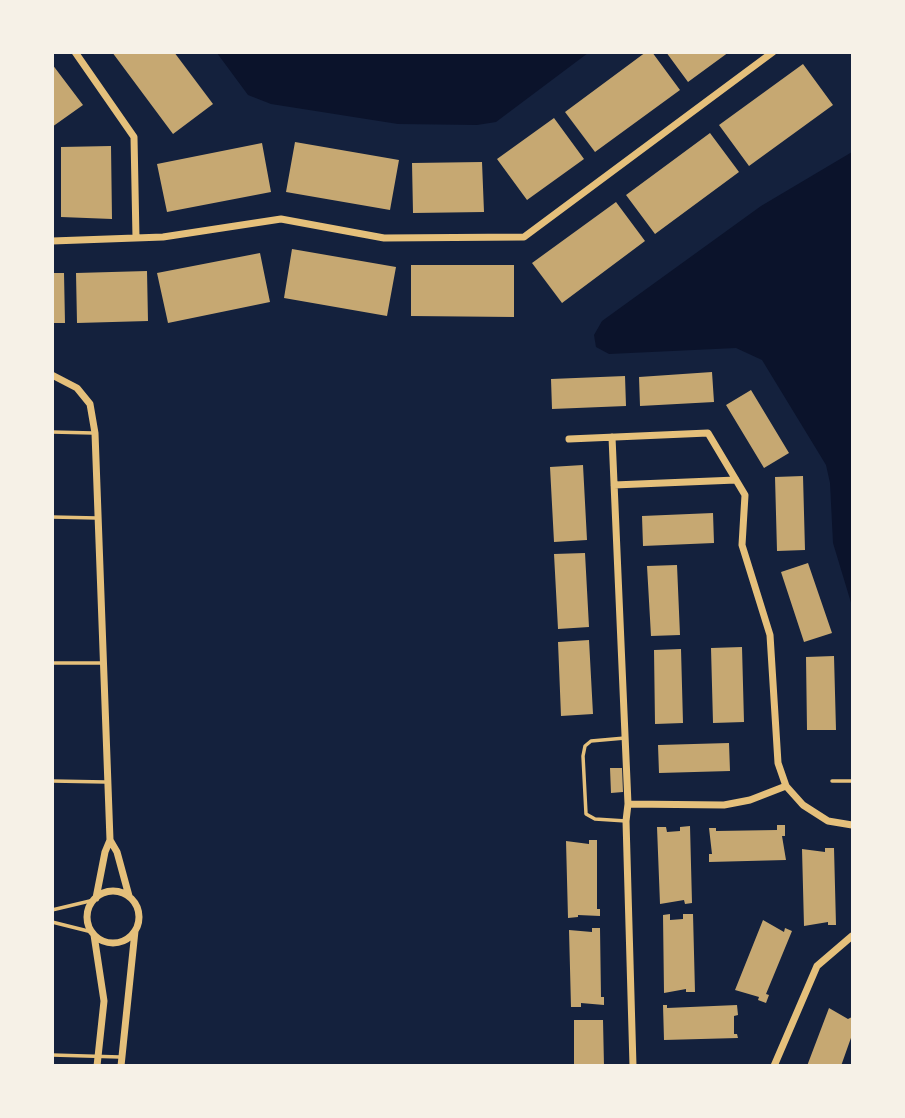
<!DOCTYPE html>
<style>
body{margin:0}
#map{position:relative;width:905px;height:1118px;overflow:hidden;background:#14213d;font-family:Commissioner,sans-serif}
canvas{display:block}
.frame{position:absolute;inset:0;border:54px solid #f6f1e7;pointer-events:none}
</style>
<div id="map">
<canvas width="905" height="1118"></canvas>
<div class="frame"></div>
</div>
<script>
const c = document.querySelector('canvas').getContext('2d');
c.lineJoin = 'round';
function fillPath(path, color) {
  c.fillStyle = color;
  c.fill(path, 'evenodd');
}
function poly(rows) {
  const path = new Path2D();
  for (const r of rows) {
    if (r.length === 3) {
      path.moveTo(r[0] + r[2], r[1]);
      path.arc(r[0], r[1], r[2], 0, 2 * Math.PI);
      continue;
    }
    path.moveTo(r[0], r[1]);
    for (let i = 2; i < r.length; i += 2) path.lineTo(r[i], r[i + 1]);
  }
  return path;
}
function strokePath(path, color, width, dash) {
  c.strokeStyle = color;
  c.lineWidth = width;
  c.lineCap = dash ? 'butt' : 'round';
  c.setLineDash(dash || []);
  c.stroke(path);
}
fillPath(poly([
 [217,53,453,54,588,53,496,122,477,125,398,124,271,104,248,95],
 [852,152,852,606,833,543,830,483,826,465,762,360,736,348,609,354,596,347,594,335,602,321,761,206]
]), '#0b132b');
fillPath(poly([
 [112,52,174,52,213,104,173,134],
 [646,52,652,52,680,90,595,152,565,112],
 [666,52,729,52,688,82],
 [52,64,83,105,52,127],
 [803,64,833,105,749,166,719,125],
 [554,118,584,159,527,200,497,159],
 [710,133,739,172,655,234,626,195],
 [295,142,399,160,390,210,286,192],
 [262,143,271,192,167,212,157,164],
 [111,146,112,219,61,217,61,147],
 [482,162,484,212,413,213,412,163],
 [616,202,645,241,562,303,532,263],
 [292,249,396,267,387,316,284,298],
 [260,253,270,302,168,323,157,273],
 [411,265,514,265,514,317,411,316],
 [147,271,148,321,77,323,76,273],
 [52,273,64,273,65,323,52,323],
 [712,372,714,402,640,406,639,377],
 [625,376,626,406,552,409,551,379],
 [751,390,789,453,764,468,726,405],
 [583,465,587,540,554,542,550,467],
 [803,476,805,550,777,551,775,477],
 [713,513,714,543,643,546,642,516],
 [585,553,589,627,558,629,554,554],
 [808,563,832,633,804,642,781,572],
 [677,565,680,635,651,636,647,566],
 [589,640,593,714,561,716,558,642],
 [742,647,744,722,713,723,711,648],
 [681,649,683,723,655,724,654,650],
 [834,656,836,730,807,730,806,657],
 [729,743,730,771,659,773,658,745],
 [610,768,622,768,623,792,611,793],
 [777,825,785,825,785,836,782,836,786,860,709,862,709,854,712,854,709,828,716,828,716,831,777,830],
 [690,826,692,903,685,904,684,900,660,904,657,827,666,827,667,832,680,831,680,827],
 [589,840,597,840,597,909,600,909,600,916,578,915,578,917,568,918,566,841,589,844],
 [825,848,834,848,836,925,828,925,828,922,804,926,802,849,825,852],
 [670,914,670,920,683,919,683,914,693,914,695,992,686,992,686,989,664,993,663,915],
 [763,920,784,932,785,928,792,931,766,994,769,995,766,1003,758,1000,759,997,735,990],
 [592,928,600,928,601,997,604,997,604,1005,581,1003,581,1007,571,1007,569,930,592,932],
 [663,1005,667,1005,667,1008,737,1005,738,1015,734,1016,734,1034,737,1034,738,1038,664,1040],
 [829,1008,848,1019,852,1017,852,1035,841,1066,807,1066],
 [574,1020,603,1020,604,1066,574,1066]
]), '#c6a872');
strokePath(poly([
 [52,432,93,433],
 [52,517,97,518],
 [52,663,103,663],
 [625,738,591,741,585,746,583,756,586,814,595,819,626,821],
 [52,781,106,782],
 [832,781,852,781],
 [52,910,94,900],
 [52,922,92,932],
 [52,1055,120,1057]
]), '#e5c07b', 3.5);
strokePath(poly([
 [75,52,134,137,136,238],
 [52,241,163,237,281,219,384,238,524,237,773,52],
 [52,375,77,388,90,404,95,433,110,840,117,852,129,896],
 [612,437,628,804,626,821,633,1066],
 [569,439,708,433,745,495,742,545,770,635,778,763,786,786,803,805,828,821,852,825],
 [614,485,736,480],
 [628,804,724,805,750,800,786,786],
 [113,917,26],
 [96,898,105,852,110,840],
 [94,935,104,1001,97,1066],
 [121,1066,135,931],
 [774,1066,817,966,852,936]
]), '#e5c07b', 7);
</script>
